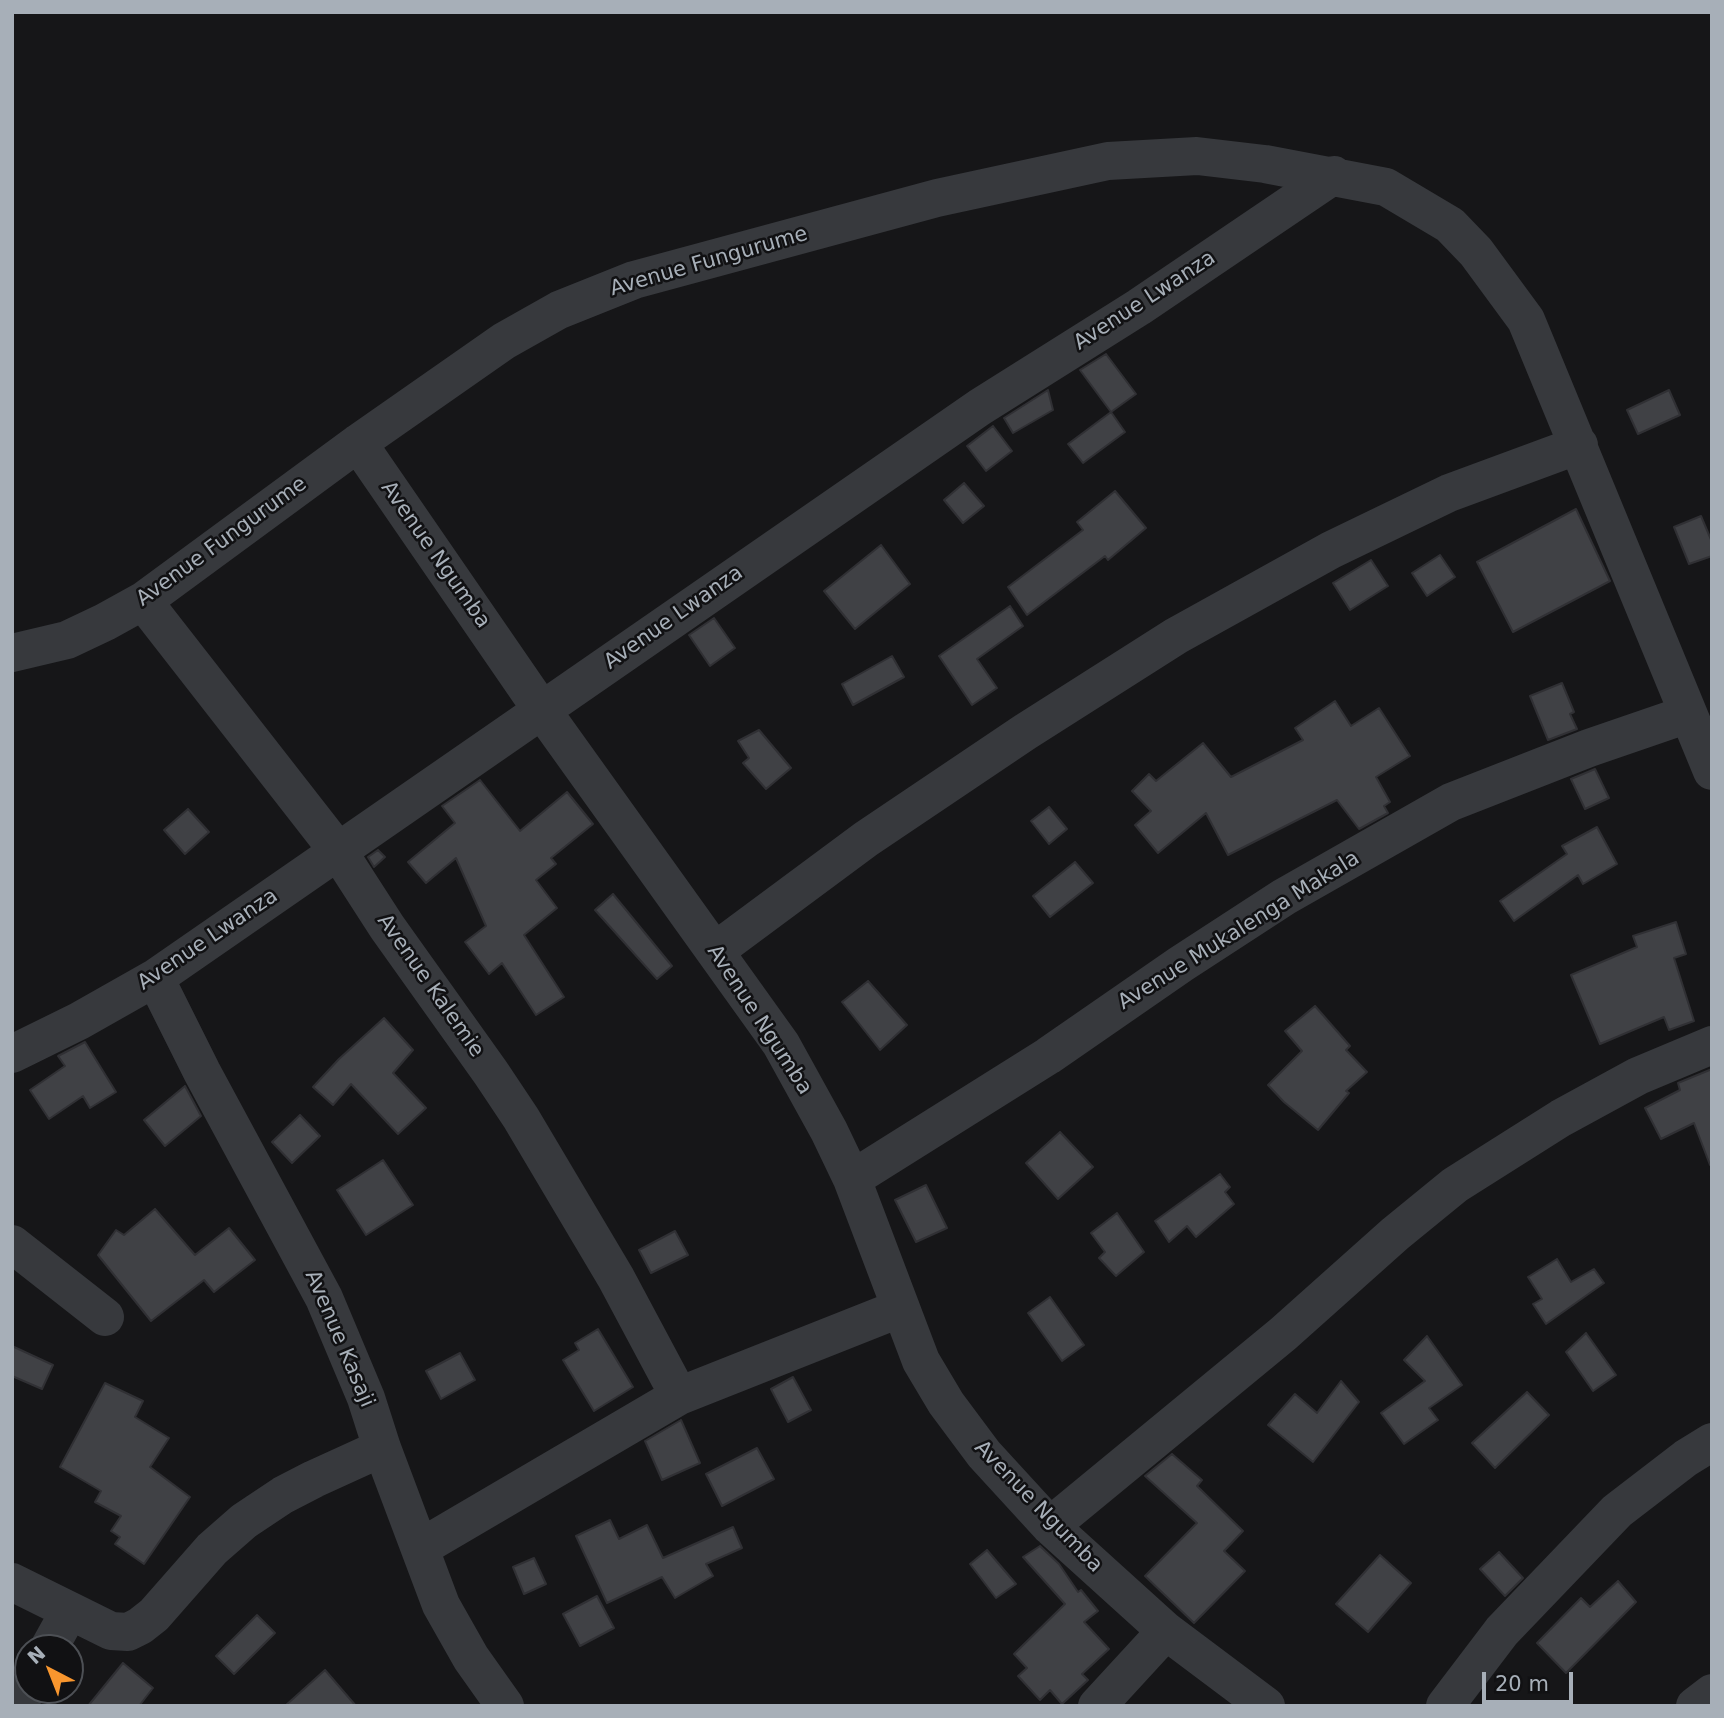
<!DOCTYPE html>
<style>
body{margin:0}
#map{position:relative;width:1724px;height:1718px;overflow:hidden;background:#161618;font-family:"DejaVu Sans",sans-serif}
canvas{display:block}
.frame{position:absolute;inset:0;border:14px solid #a7afb8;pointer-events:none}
.north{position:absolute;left:14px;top:1634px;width:70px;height:70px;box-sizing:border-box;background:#111113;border:2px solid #4d5055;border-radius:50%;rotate:318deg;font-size:19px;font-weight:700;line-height:28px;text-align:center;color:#a7afb8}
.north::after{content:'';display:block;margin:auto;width:24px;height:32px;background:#f8962e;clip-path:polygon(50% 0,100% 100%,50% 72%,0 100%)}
.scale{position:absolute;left:1482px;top:1672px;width:91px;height:32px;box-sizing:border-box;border:4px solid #a7afb8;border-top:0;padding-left:9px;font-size:21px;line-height:24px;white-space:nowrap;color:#a7afb8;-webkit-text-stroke:5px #111113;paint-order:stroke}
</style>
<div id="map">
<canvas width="1724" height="1718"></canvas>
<div class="frame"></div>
<div class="north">N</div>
<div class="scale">20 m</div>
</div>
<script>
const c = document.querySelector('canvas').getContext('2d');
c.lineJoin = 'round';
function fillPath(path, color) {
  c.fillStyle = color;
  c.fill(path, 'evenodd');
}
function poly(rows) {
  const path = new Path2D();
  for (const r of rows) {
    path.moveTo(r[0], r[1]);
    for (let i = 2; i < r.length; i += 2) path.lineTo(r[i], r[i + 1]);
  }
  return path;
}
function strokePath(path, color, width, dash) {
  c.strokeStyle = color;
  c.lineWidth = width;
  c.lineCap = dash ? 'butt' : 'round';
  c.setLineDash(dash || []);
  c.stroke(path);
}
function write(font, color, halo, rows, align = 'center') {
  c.font = font + ' "DejaVu Sans",sans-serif';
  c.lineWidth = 5;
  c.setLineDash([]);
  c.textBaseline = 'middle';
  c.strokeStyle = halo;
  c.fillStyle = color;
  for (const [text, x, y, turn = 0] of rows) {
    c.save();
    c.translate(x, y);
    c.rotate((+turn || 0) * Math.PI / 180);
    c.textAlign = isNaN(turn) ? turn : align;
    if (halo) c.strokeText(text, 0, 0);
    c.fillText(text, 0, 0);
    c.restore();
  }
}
const building = poly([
 [1106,354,1136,394,1111,412,1080,370,1106,354],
 [1048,390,1053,410,1013,433,1004,418,1048,390],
 [1669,390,1680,415,1638,434,1627,410,1669,390],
 [1111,412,1125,432,1083,463,1068,444,1111,412],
 [993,426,1012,451,986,471,967,446,993,426],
 [964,483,984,506,963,523,944,500,964,483],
 [1115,491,1146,528,1108,560,1105,556,1027,615,1008,587,1083,530,1077,522,1115,491],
 [1576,509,1610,581,1513,632,1477,562,1576,509],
 [1701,516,1712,542,1712,556,1689,564,1674,527,1701,516],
 [881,545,910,584,855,629,824,591,881,545],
 [1440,555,1455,577,1427,596,1412,573,1440,555],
 [1371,560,1388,586,1350,610,1333,583,1371,560],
 [1010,606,1023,626,977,659,997,688,972,705,939,656,1010,606],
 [714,618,735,648,710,666,689,635,714,618],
 [892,656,904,677,853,705,842,684,892,656],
 [1562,683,1574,712,1570,714,1577,729,1548,740,1530,696,1562,683],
 [1335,701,1351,726,1379,708,1410,756,1376,777,1390,802,1384,806,1388,813,1359,829,1337,800,1228,855,1206,813,1158,853,1135,825,1151,811,1132,791,1149,774,1156,781,1203,743,1231,777,1303,740,1295,728,1335,701],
 [759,730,791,768,766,789,743,763,749,758,738,741,759,730],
 [1595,769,1609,798,1585,809,1571,779,1595,769],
 [480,780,520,831,567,792,593,824,551,858,556,864,536,880,557,908,524,935,564,997,536,1015,502,963,489,974,465,942,486,926,456,858,426,883,408,862,455,823,442,806,480,780],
 [1049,807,1067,829,1049,844,1031,821,1049,807],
 [188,809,209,832,185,854,164,830,188,809],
 [1597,827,1617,864,1583,884,1578,875,1514,921,1500,901,1567,854,1562,846,1597,827],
 [378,850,385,857,374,867,368,857,378,850],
 [1075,862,1093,883,1050,917,1033,896,1075,862],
 [613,894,672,966,657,979,595,910,613,894],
 [1676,922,1686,954,1674,958,1694,1021,1669,1030,1664,1017,1600,1044,1571,975,1637,947,1633,936,1676,922],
 [868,981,907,1025,880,1050,842,1002,868,981],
 [1315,1006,1350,1046,1346,1050,1367,1072,1346,1091,1349,1093,1318,1130,1284,1102,1268,1085,1302,1051,1285,1031,1315,1006],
 [384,1018,413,1050,393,1073,426,1108,398,1134,351,1084,333,1105,313,1087,339,1059,384,1018],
 [85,1042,116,1092,90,1108,83,1096,49,1119,30,1090,65,1066,58,1056,85,1042],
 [1712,1069,1712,1165,1710,1165,1694,1123,1661,1139,1645,1108,1680,1090,1678,1083,1712,1069],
 [185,1086,201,1116,165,1146,144,1120,185,1086],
 [300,1115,320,1136,292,1163,272,1142,300,1115],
 [1060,1132,1093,1167,1058,1199,1026,1163,1060,1132],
 [383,1160,413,1205,366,1235,337,1190,383,1160],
 [1220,1174,1230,1187,1225,1192,1234,1204,1196,1237,1187,1226,1169,1242,1155,1221,1220,1174],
 [926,1185,947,1228,916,1242,895,1200,926,1185],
 [155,1209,195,1255,229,1228,255,1260,214,1292,204,1280,151,1321,98,1255,116,1230,124,1235,155,1209],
 [1117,1213,1144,1252,1116,1276,1099,1258,1105,1252,1091,1233,1117,1213],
 [675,1231,688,1255,651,1273,639,1250,675,1231],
 [1557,1259,1571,1282,1594,1269,1604,1283,1546,1324,1533,1304,1542,1299,1528,1277,1557,1259],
 [1050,1297,1084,1345,1062,1361,1028,1313,1050,1297],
 [598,1329,633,1387,594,1411,563,1360,579,1350,575,1343,598,1329],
 [1586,1333,1616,1375,1593,1391,1566,1352,1586,1333],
 [1427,1336,1462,1385,1429,1408,1438,1420,1404,1444,1381,1413,1425,1381,1404,1360,1427,1336],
 [12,1346,53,1365,42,1389,12,1376,12,1346],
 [460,1353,475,1380,441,1399,426,1371,460,1353],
 [793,1377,811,1410,788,1422,771,1389,793,1377],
 [1341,1381,1359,1402,1313,1462,1268,1425,1295,1394,1317,1413,1341,1381],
 [105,1383,143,1401,135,1417,169,1438,150,1467,190,1497,144,1564,115,1544,120,1537,111,1531,121,1516,95,1502,101,1491,60,1467,105,1383],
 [1527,1392,1549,1415,1495,1468,1472,1443,1527,1392],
 [681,1420,700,1463,662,1480,645,1441,681,1420],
 [757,1448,774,1479,722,1506,706,1474,757,1448],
 [1172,1454,1202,1480,1197,1486,1243,1531,1224,1551,1245,1571,1194,1623,1145,1576,1197,1523,1145,1476,1172,1454],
 [610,1520,619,1539,647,1525,663,1558,733,1527,742,1548,706,1564,713,1576,675,1598,662,1577,607,1603,576,1536,610,1520],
 [1040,1546,1059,1564,1078,1592,1081,1590,1098,1611,1084,1622,1109,1649,1082,1674,1088,1680,1062,1704,1050,1690,1040,1700,1018,1676,1027,1668,1014,1654,1065,1604,1023,1557,1040,1546],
 [987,1550,1016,1584,996,1598,970,1564,987,1550],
 [1499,1552,1523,1578,1505,1596,1480,1569,1499,1552],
 [1380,1555,1411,1583,1368,1632,1336,1604,1380,1555],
 [534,1558,546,1584,524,1594,513,1567,534,1558],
 [1618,1581,1636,1602,1566,1673,1537,1643,1581,1598,1590,1607,1618,1581],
 [597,1596,614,1628,580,1646,563,1614,597,1596],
 [257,1615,275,1633,234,1674,216,1656,257,1615],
 [123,1663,153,1688,139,1706,88,1706,123,1663],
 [325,1670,356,1706,285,1706,325,1670]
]);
fillPath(building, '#404145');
strokePath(building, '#303034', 2);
strokePath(poly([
 [358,443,541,709,781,1044,829,1131,852,1179,921,1361,946,1403,984,1454,1050,1526,1166,1631,1266,1706],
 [143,601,338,851,387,927,491,1073,521,1118,616,1278,679,1396],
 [12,653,67,640,105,622,143,601,358,443,504,341,559,310,634,280,937,198,1108,161,1197,156,1265,164,1386,187,1450,225,1476,252,1526,320,1712,771],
 [715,951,866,839,1025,732,1176,636,1331,550,1449,493,1579,445],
 [155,978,202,1072,324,1298,366,1398,382,1448,441,1605,471,1658,505,1706],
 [12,1054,79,1021,155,978,980,407,1139,307,1334,175],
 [852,1179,1048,1056,1181,964,1284,897,1451,802,1589,748,1688,714],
 [12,1244,105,1317],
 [1050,1526,1283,1334,1395,1234,1455,1185,1561,1118,1638,1076,1712,1045],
 [420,1548,679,1396,901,1308],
 [12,1582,111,1631,128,1632,140,1626,154,1615,212,1549,244,1521,283,1495,314,1479,382,1448],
 [49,1648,69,1612],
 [18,1706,28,1687],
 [1097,1706,1166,1631],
 [1445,1706,1502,1631,1617,1511,1686,1458,1712,1442],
 [1695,1706,1712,1693]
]), '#37393d', 38);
write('21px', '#a7afb8', '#111113', [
 ["Avenue Fungurume",709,262,-16],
 ["Avenue Lwanza",1145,301,-33],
 ["Avenue Fungurume",222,542,-36],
 ["Avenue Ngumba",435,555,55],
 ["Avenue Lwanza",674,618,-35],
 ["Avenue Mukalenga Makala",1239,931,-32],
 ["Avenue Lwanza",208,940,-34],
 ["Avenue Kalemie",430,986,55],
 ["Avenue Ngumba",759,1020,57],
 ["Avenue Kasaji",339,1339,67],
 ["Avenue Ngumba",1038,1507,46]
]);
</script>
